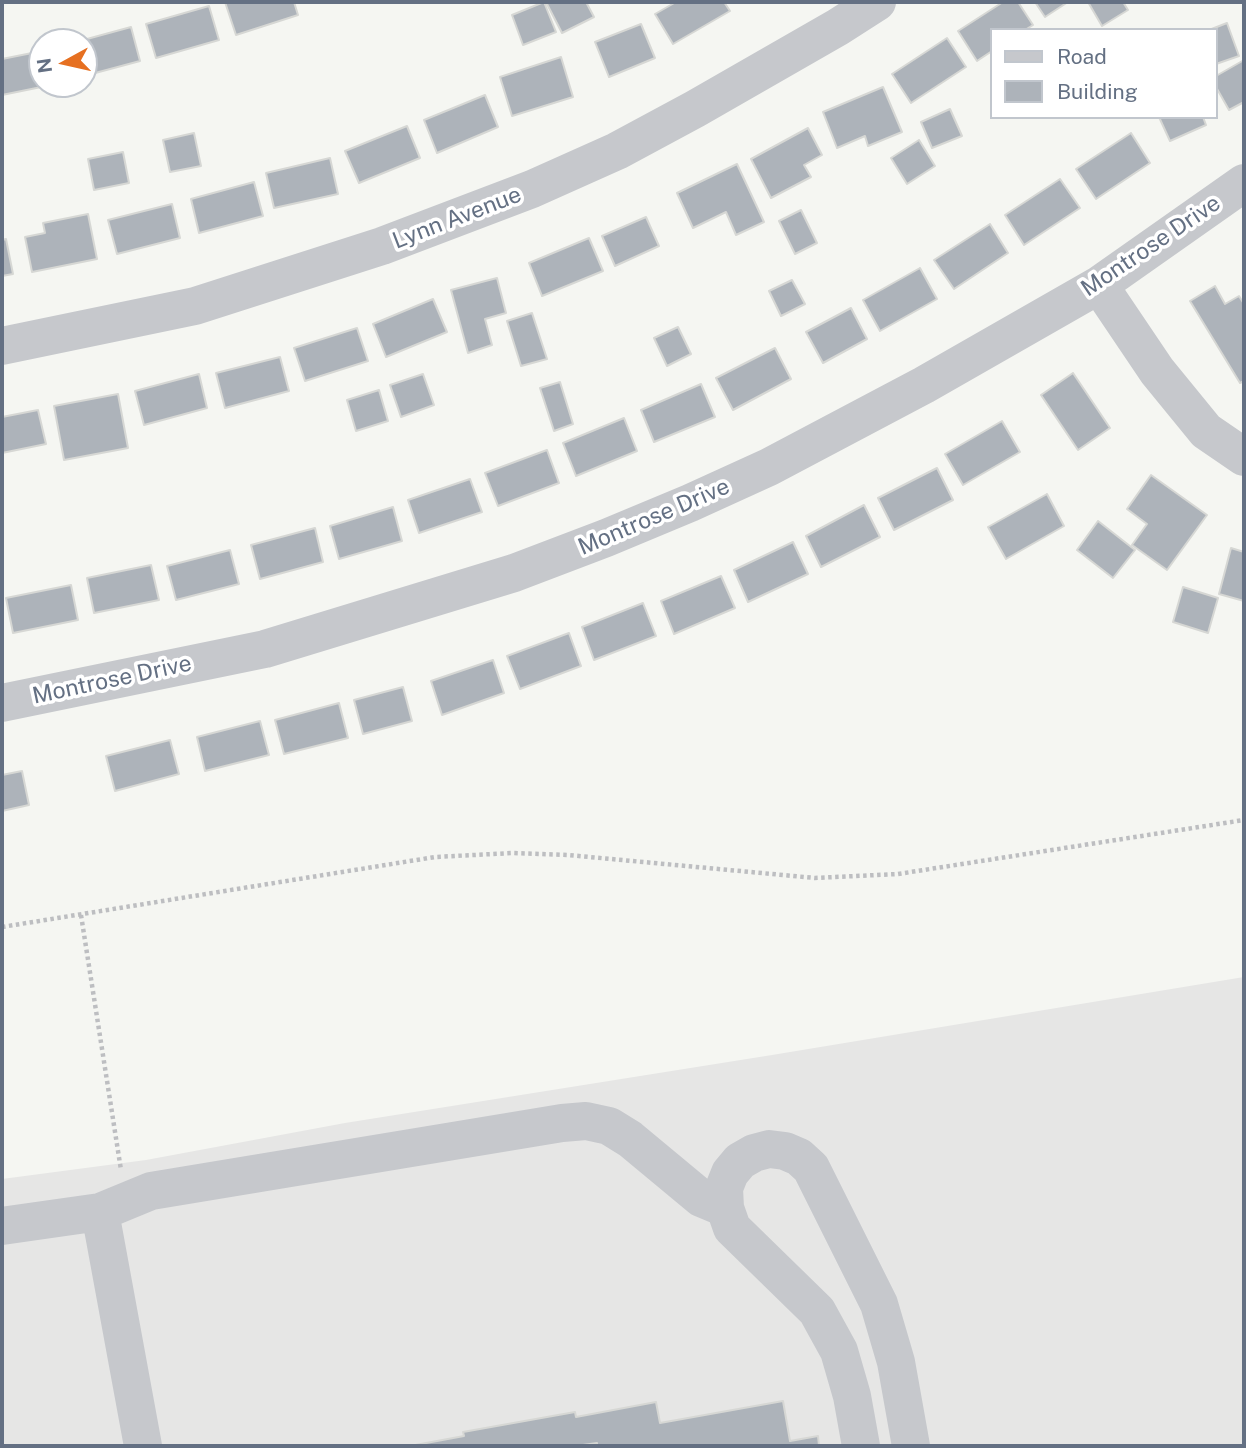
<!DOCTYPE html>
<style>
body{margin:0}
#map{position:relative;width:1246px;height:1448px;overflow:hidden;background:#f5f6f2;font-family:"Public Sans",sans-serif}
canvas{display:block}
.frame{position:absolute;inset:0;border:4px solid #647083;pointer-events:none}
.legend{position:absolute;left:990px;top:28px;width:228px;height:91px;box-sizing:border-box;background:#fff;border:2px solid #c1c6cd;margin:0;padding:9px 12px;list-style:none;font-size:21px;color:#647083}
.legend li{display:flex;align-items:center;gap:14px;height:35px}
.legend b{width:35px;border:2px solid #c1c6cd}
.north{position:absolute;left:28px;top:28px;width:70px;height:70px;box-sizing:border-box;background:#fff;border:2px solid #c1c6cd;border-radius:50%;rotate:262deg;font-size:19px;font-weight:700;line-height:28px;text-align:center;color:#647083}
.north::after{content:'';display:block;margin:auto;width:24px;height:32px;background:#e67021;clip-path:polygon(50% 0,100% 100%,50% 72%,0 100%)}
</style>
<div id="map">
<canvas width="1246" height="1448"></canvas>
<div class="frame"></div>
<ul class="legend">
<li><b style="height:9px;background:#c6c8cc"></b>Road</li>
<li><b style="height:19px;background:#adb3ba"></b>Building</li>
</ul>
<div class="north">N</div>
</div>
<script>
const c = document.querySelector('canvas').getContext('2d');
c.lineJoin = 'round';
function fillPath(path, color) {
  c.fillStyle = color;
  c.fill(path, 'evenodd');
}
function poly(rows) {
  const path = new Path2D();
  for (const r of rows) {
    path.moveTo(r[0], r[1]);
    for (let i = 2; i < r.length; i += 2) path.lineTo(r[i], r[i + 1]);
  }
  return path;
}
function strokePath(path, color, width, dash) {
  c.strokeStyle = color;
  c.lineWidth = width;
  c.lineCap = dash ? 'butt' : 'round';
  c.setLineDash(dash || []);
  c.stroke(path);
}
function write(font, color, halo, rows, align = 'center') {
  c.font = font + ' "Public Sans",sans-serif';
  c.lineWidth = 7;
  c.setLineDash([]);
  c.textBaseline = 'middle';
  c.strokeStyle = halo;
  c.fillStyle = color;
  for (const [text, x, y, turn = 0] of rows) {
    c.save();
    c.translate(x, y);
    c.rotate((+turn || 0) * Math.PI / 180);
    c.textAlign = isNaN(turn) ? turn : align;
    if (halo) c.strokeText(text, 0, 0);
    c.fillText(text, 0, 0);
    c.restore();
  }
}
fillPath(poly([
 [1244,977,1244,1446,2,1446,2,1179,146,1160,345,1123,772,1055]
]), '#e6e6e5');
const building = poly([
 [225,2,294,2,298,15,236,35,225,2],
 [544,2,556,32,523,45,512,15,544,2],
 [546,2,586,2,594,17,562,33,546,2],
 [676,2,724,2,730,11,673,44,655,14,676,2],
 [1003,2,1018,2,1033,25,1025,30,992,30,992,51,977,61,958,31,1003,2],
 [1035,2,1068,2,1045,17,1035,2],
 [1088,2,1123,2,1128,10,1102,26,1088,2],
 [209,6,219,40,156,58,146,24,209,6],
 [1227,23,1239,56,1216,64,1216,30,1209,30,1227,23],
 [641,24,655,58,609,77,595,42,641,24],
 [131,27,140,61,84,76,84,42,76,42,131,27],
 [947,38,966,67,911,103,892,74,947,38],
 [42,51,42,84,56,84,2,95,2,59,42,51],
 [561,57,573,97,512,116,500,77,561,57],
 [1244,60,1244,102,1229,110,1216,87,1216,76,1244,60],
 [883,87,902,132,868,146,865,136,837,148,823,112,883,87],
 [485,95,498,127,437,153,424,120,485,95],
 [950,109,962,136,932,148,921,122,950,109],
 [1159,117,1203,117,1206,125,1170,141,1159,117],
 [407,126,420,158,359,183,345,151,407,126],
 [808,128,822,155,804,165,811,177,771,198,751,159,808,128],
 [194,133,201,166,170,172,163,140,194,133],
 [1131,133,1150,163,1096,199,1076,169,1131,133],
 [919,140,935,166,907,184,891,158,919,140],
 [123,152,129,183,94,190,88,159,123,152],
 [330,158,338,194,274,208,266,173,330,158],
 [737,164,764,222,736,235,726,212,693,228,677,193,737,164],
 [1060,179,1080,208,1024,245,1005,215,1060,179],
 [254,182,263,216,199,233,191,199,254,182],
 [172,204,180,238,117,254,108,220,172,204],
 [801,210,817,243,795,254,779,221,801,210],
 [88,214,97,259,32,272,25,237,45,233,43,223,88,214],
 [646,217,659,246,615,266,602,236,646,217],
 [990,224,1008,253,954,289,934,260,990,224],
 [589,238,603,271,542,296,529,263,589,238],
 [6,239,13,274,2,276,2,240,6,239],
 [920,268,937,299,880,331,863,300,920,268],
 [497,278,506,313,485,319,492,345,468,353,451,290,497,278],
 [792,280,805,304,781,316,769,291,792,280],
 [1215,286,1225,304,1239,296,1244,304,1244,381,1240,383,1190,301,1215,286],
 [433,299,447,332,386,357,373,324,433,299],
 [851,308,867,339,823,363,806,332,851,308],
 [532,313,547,359,521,366,507,321,532,313],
 [678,327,691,354,667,366,654,338,678,327],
 [357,328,368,361,305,381,294,348,357,328],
 [775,348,791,379,733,410,716,378,775,348],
 [280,357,289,391,225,408,216,373,280,357],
 [1073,373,1110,428,1078,450,1041,395,1073,373],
 [199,374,207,408,144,425,135,391,199,374],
 [423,374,434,405,401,417,390,385,423,374],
 [560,382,573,424,554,431,540,388,560,382],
 [701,384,715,417,654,442,641,410,701,384],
 [379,390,388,421,356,431,347,400,379,390],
 [118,394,128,448,64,460,54,406,118,394],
 [38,410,46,444,2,453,2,417,38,410],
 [624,418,637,451,576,476,563,443,624,418],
 [1002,421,1020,452,963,485,945,454,1002,421],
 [547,450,559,483,498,506,485,473,547,450],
 [937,468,953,500,894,530,878,498,937,468],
 [1151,475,1207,515,1167,570,1132,545,1147,524,1127,509,1151,475],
 [470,479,482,512,419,533,408,500,470,479],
 [1047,494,1064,526,1006,559,988,527,1047,494],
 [864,505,880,537,821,567,806,536,864,505],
 [393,507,402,541,339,559,330,526,393,507],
 [1098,521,1135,550,1113,578,1077,550,1098,521],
 [315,528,323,562,260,579,251,545,315,528],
 [793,542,808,574,748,602,734,570,793,542],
 [1231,548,1244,552,1244,601,1219,594,1231,548],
 [230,550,239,584,176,600,167,566,230,550],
 [151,565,159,600,94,613,87,578,151,565],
 [721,576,735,608,674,634,661,601,721,576],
 [71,585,78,620,13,633,6,598,71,585],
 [1183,587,1218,598,1208,633,1173,622,1183,587],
 [643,603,656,636,594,660,582,627,643,603],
 [569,633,581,666,520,689,507,656,569,633],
 [493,660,504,693,442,715,431,681,493,660],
 [403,687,412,721,363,734,354,700,403,687],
 [339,703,348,738,284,754,275,720,339,703],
 [260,721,269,755,205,771,197,737,260,721],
 [170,740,179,774,115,791,106,756,170,740],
 [22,771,29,805,2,811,2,775,22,771],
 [783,1401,790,1441,818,1436,819,1446,597,1446,597,1443,583,1445,583,1446,410,1446,464,1436,463,1432,575,1412,576,1417,656,1402,660,1423,783,1401]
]);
fillPath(building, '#adb3ba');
strokePath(building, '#d6d7d4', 2);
strokePath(poly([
 [81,915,121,1170],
 [2,927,435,857,513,853,568,855,815,878,898,874,1244,820]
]), '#bdbec1', 4.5, [3.5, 3.5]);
strokePath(poly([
 [1099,285,1157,371,1206,431,1244,457],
 [2,346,195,306,382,246,532,189,617,151,695,109,838,27,877,2],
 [2,703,265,649,514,573,606,538,690,503,769,467,924,385,1099,285,1244,183],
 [100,1212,143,1446],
 [2,1226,100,1212,151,1191,562,1123,586,1121,609,1126,630,1139,701,1198,725,1208],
 [861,1446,852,1396,839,1351,817,1311,732,1228,725,1208,724,1188,730,1173,740,1161,754,1153,769,1149,785,1151,799,1157,811,1168,879,1304,896,1362,911,1446]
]), '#c6c8cc', 38);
write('23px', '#647083', '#fff', [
 ["Lynn Avenue",457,218,-21],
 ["Montrose Drive",1151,246,-34],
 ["Montrose Drive",654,517,-23],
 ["Montrose Drive",112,680,-12]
]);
</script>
